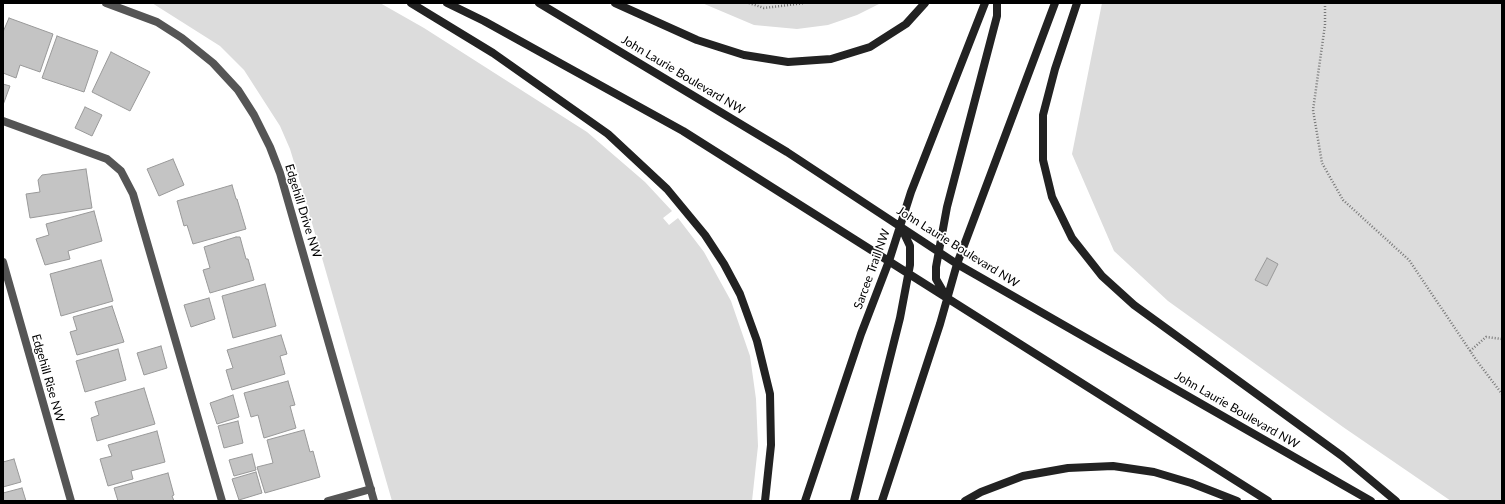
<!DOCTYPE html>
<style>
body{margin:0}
#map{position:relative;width:1505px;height:504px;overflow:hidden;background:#fff;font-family:Lato,sans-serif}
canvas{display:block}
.frame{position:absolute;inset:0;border:4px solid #000;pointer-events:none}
</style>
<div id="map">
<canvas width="1505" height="504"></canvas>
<div class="frame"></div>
</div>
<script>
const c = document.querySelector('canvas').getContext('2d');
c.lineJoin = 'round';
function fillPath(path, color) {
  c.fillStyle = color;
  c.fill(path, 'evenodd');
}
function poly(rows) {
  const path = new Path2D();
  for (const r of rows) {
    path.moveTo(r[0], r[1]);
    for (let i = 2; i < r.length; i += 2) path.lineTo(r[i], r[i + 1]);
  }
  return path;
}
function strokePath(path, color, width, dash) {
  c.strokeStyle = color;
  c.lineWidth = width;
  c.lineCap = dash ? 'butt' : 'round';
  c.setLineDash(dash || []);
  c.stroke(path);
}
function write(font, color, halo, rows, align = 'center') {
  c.font = font + ' Lato,sans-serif';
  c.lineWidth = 3.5;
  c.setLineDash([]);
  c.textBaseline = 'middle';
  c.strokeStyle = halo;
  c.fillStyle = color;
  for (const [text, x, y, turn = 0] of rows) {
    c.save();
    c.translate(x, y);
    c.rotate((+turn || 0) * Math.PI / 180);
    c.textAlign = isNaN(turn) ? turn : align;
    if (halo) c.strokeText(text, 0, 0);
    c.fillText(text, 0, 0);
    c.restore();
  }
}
fillPath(poly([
 [152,3,380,3,424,28,587,132,645,182,672,211,663,218,669,225,678,218,704,252,731,301,750,356,756,399,758,446,752,501,392,501,301,185,290,149,280,126,244,70,220,46],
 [702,3,881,3,857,15,828,25,797,29,754,25],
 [1102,3,1502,3,1502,501,1451,501,1343,427,1168,301,1114,251,1072,154]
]), '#dcdcdc');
const building = poly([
 [9,18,53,34,40,72,20,65,16,78,3,73,3,32,9,18],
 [57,36,98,51,84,92,42,78,57,36],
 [111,52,150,72,130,111,92,92,111,52],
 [3,84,10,86,3,105,3,84],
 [85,107,102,115,92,136,75,128,85,107],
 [173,159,184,185,159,196,147,169,173,159],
 [86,169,92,208,30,218,26,194,40,192,38,180,42,175,86,169],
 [232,185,236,199,237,199,246,229,193,244,187,225,184,226,177,201,232,185],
 [94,211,102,241,68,251,70,259,45,265,36,239,49,235,46,224,94,211],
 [236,237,240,237,246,259,248,259,254,280,210,293,203,270,210,268,204,247,236,237],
 [1267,258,1278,264,1267,286,1255,280,1267,258],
 [101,260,113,301,61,316,50,274,101,260],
 [265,284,276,326,233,338,222,296,265,284],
 [209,298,215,319,191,327,184,305,209,298],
 [112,306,124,342,77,355,70,332,77,330,73,317,112,306],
 [281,335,287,354,280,356,285,374,232,390,226,370,233,368,227,350,281,335],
 [161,346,167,368,144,375,137,353,161,346],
 [118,349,126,380,85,392,76,361,118,349],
 [288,381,295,405,290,406,296,428,264,438,258,415,251,417,244,393,288,381],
 [144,388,155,424,97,441,91,418,99,415,95,402,144,388],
 [233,395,239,417,217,424,210,403,233,395],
 [238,421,243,443,224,448,218,426,238,421],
 [304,430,310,452,313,451,320,477,265,493,257,467,273,463,267,440,304,430],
 [157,431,165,462,131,471,133,479,108,486,100,459,112,456,108,445,157,431],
 [252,454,256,470,234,476,229,460,252,454],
 [14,459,21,482,3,487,3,462,14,459],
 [256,472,262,493,239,500,232,479,256,472],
 [168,473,174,495,172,496,174,501,118,501,114,488,168,473],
 [22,488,26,501,3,501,3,493,22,488]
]);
fillPath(building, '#c4c4c4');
strokePath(building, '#999', 1);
strokePath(poly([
 [749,3,764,8,805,3],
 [1325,3,1325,25,1313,110,1322,163,1343,200,1409,260,1477,361,1502,394],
 [1470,351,1486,337,1502,339]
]), '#777', 2.5, [1, 2]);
strokePath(poly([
 [3,121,107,159,121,171,133,194,222,501]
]), '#555', 8);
strokePath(poly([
 [106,3,157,22,182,38,213,63,238,90,254,115,270,147,280,173,374,501],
 [3,262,71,501],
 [328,501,371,489]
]), '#555', 8);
strokePath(poly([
 [411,3,493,53,608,134,667,189,705,235,724,264,740,294,757,341,770,394,771,445,765,501],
 [447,3,484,21,683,131,1268,501],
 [539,3,787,152,957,264,1371,501],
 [615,3,697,40,744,55,788,62,831,59,870,47,906,24,925,3],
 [1077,3,1055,69,1043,115,1043,160,1052,197,1072,238,1102,276,1134,305,1342,456,1396,501],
 [947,298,936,279,936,267,947,207,997,16,997,3],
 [805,501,861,334,889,261,911,192,985,3],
 [854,501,900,318,910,265,910,246,901,227],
 [882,501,940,324,957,264,1055,3],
 [965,501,981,492,1023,476,1068,468,1113,466,1154,472,1191,483,1237,501]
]), '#222', 8);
write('12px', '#000', '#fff', [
 ["John Laurie Boulevard NW",683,75,31],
 ["Edgehill Drive NW",303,211,73],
 ["John Laurie Boulevard NW",958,247,32],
 ["Sarcee Trail NW",872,269,-70],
 ["Edgehill Rise NW",48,378,74],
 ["John Laurie Boulevard NW",1237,410,30]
]);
</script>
